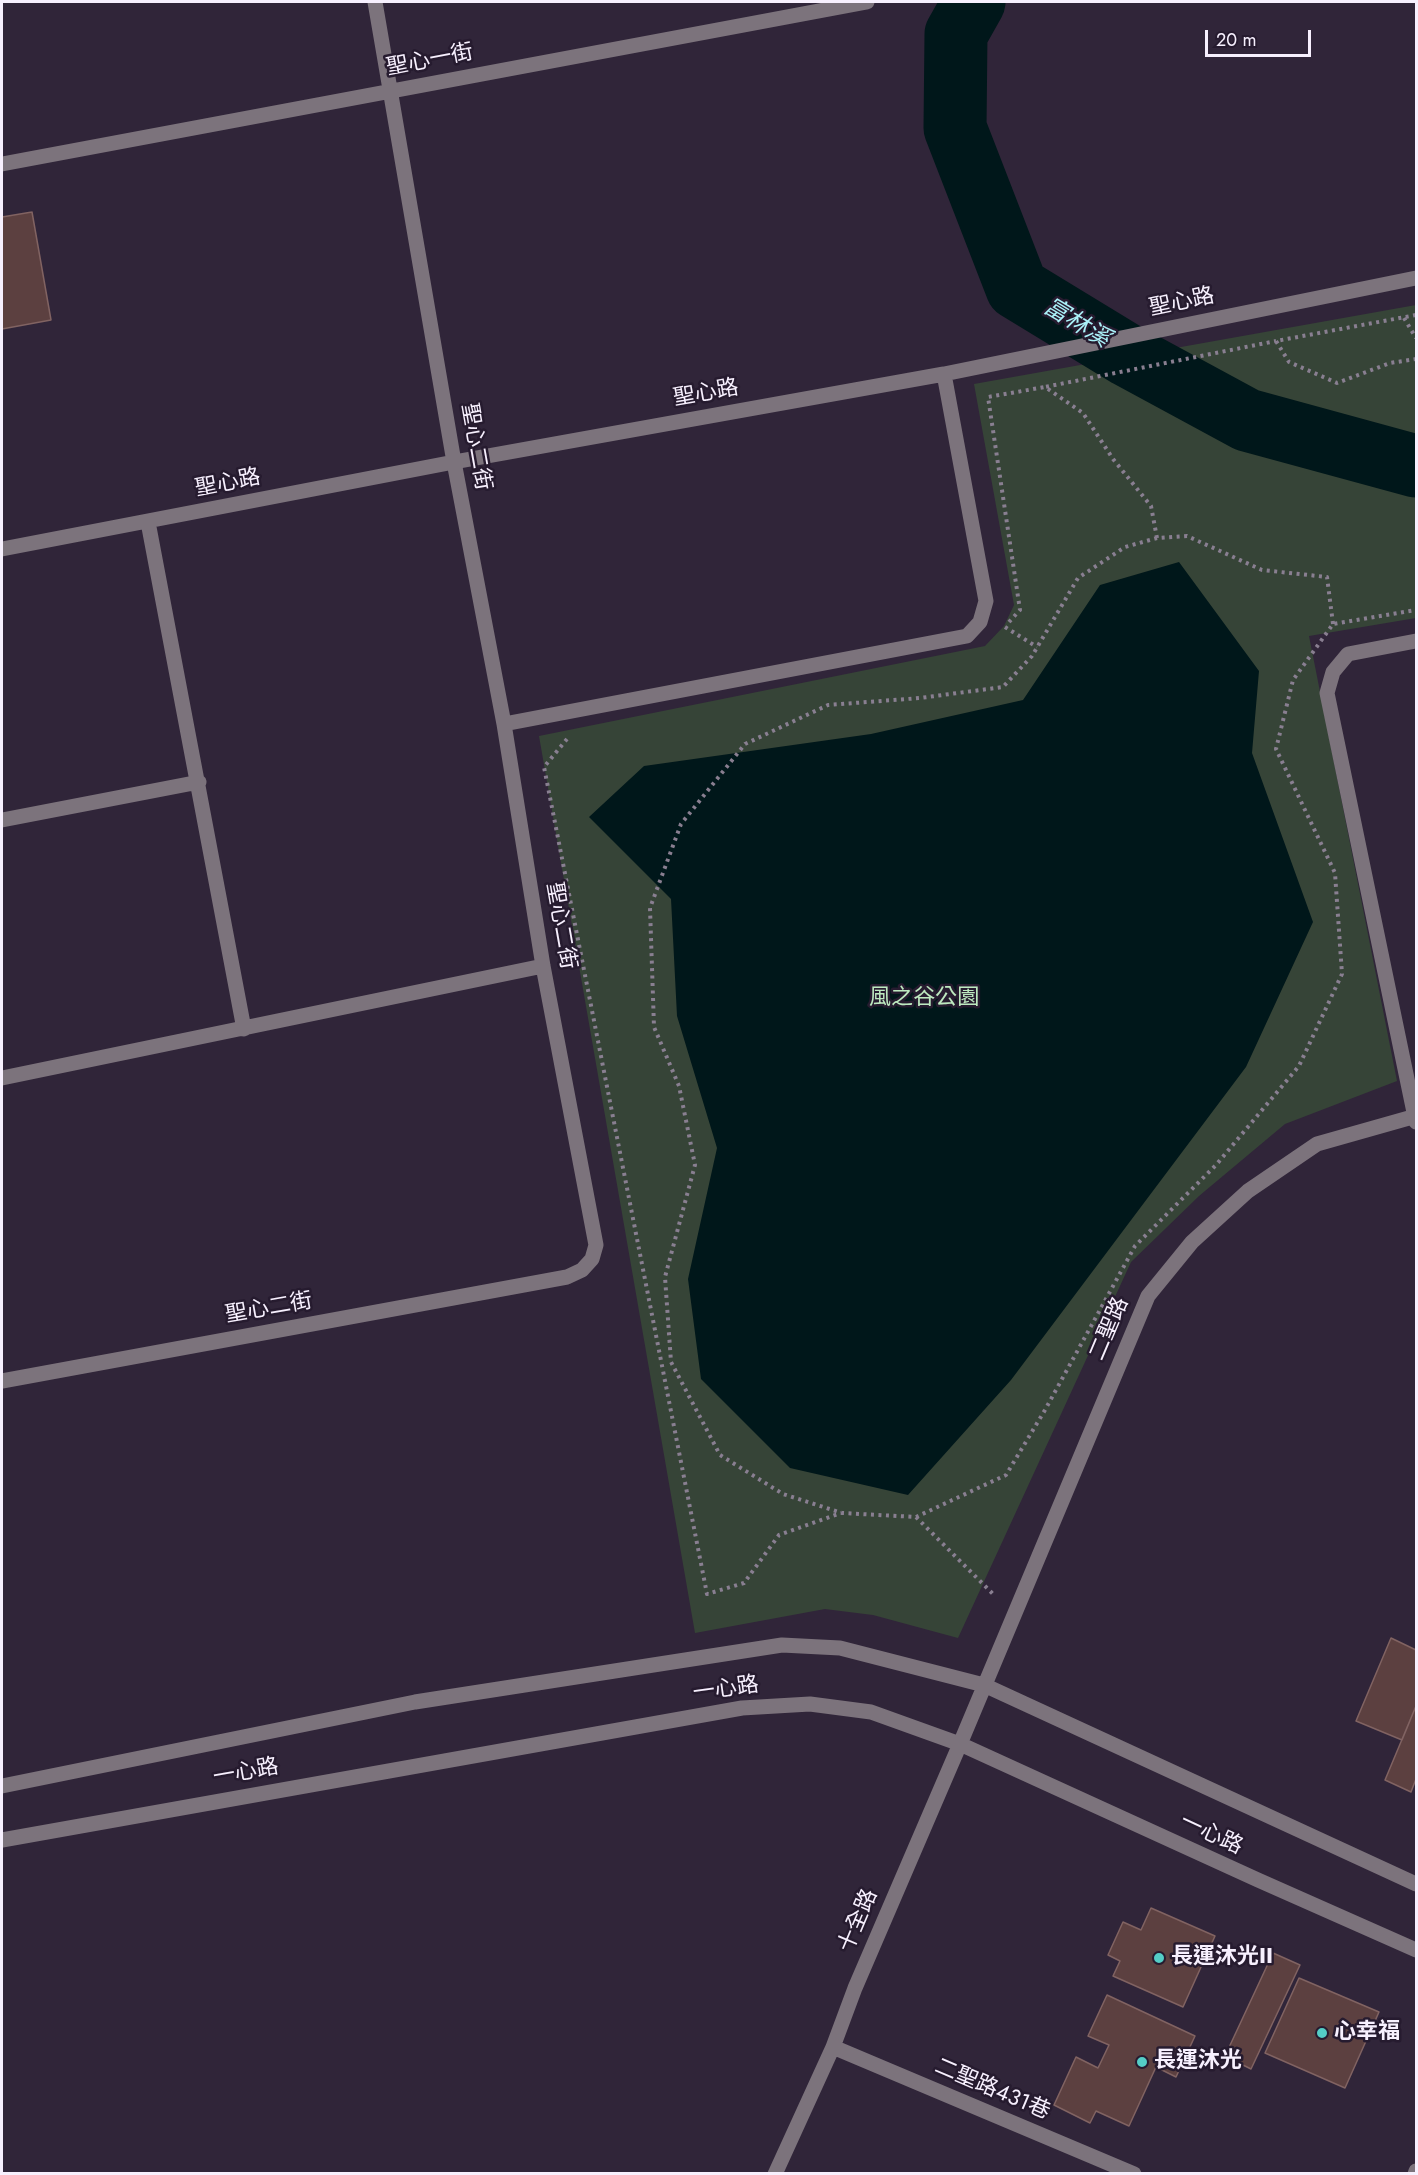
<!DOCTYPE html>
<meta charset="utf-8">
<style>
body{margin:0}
#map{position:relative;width:1418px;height:2175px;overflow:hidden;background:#302539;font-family:Jost,sans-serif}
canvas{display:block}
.frame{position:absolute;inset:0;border:3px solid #f7f0fe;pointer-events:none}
.scale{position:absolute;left:1205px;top:30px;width:106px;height:27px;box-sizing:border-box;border:3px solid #f7f0fe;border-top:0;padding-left:8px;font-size:18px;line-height:21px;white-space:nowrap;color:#f7f0fe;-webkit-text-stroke:4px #261b2f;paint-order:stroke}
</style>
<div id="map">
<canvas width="1418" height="2175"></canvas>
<div class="frame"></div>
<div class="scale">20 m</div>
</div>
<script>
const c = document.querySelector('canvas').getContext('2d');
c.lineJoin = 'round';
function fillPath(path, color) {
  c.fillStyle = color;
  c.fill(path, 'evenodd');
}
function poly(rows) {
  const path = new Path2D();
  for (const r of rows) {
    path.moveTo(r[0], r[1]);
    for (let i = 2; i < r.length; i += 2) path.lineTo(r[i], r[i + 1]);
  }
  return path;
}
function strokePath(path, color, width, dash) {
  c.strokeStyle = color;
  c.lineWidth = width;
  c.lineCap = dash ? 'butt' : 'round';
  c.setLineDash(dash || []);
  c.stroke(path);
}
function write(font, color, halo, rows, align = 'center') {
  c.font = font + ' Jost,"Noto Sans TC",sans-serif';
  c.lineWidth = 5;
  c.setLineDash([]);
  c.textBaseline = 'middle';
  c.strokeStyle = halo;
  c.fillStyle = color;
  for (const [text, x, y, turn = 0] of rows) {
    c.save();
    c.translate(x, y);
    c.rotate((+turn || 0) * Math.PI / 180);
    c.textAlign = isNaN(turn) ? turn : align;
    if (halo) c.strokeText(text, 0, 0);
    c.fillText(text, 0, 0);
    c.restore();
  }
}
fillPath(poly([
 [1416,305,1416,618,1309,636,1397,1081,1285,1124,1199,1196,1131,1262,958,1638,873,1615,825,1609,695,1633,539,736,985,646,1004,626,1014,605,974,384]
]), '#364437');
fillPath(poly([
 [1179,562,1259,671,1252,753,1313,922,1246,1067,1011,1380,908,1495,790,1468,701,1379,688,1279,717,1148,677,1016,671,899,589,817,644,766,871,734,1023,700,1100,585]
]), '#00171a');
strokePath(poly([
 [974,2,956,34,955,128,1017,288,1127,355,1247,420,1416,466]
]), '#00171a', 63);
const building = poly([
 [32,212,51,320,2,329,2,217,32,212],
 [1391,1638,1416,1650,1416,1706,1402,1740,1356,1721,1391,1638],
 [1416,1706,1416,1779,1411,1792,1385,1780,1416,1706],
 [1151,1908,1215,1936,1183,2007,1113,1976,1120,1961,1108,1955,1123,1922,1141,1930,1151,1908],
 [1273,1953,1300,1965,1251,2069,1225,2056,1273,1953],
 [1299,1978,1379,2012,1345,2088,1265,2053,1299,1978],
 [1107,1995,1195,2036,1176,2077,1156,2067,1129,2126,1096,2111,1090,2123,1054,2105,1076,2057,1098,2068,1109,2045,1088,2036,1107,1995]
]);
fillPath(building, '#5c4040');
strokePath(building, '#816362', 1.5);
strokePath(poly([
 [1416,315,1276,341,1289,362,1337,383,1390,363,1416,359],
 [1404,318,1416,338],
 [1157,538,1151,506,1113,459,1083,413,1045,387,1276,341],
 [1009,622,1020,610,988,397,1045,387],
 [1333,624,1327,577,1262,570,1187,536,1157,538,1125,547,1078,578,1032,656,1003,687,920,698,828,705,745,744,681,824,650,908,654,1027,679,1086,695,1165,665,1277,671,1362,720,1455,783,1494,842,1513,916,1517,1006,1475,1045,1410,1135,1246,1216,1165,1299,1066,1342,974,1335,873,1276,749,1293,680,1333,624,1416,610],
 [1005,627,1037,647],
 [567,739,544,767,707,1594,744,1583,779,1535,841,1513],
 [916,1517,994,1595]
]), '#897f91', 4, [3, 4.5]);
strokePath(poly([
 [2,164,867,2],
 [148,522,244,1029],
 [2,549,454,462,944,374,1416,278],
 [1416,641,1348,654,1333,672,1327,693,1416,1122],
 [504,724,967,636,980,622,986,601,944,374],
 [2,820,199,782],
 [2,1078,543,966],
 [2,1381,567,1277,582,1270,592,1259,596,1245,543,966,504,724,454,462,375,2],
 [2,1786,415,1702,782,1645,840,1648,984,1685,1416,1884],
 [2,1840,742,1708,810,1704,871,1712,960,1744,1258,1880,1416,1950],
 [833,2047,1134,2174],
 [775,2174,833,2047,855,1988,960,1744,1148,1296,1192,1242,1248,1191,1317,1144,1416,1116],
 [1415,2174,1416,2171]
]), '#7c737c', 15);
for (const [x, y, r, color] of [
 [1159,1958,6,"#54cdc6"],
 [1322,2033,6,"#54cdc6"],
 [1142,2062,6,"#54cdc6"]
]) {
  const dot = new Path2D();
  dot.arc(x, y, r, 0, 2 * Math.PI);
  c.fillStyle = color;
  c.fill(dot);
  strokePath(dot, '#261b2f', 2);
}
write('22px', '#f7f0fe', '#261b2f', [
 ["聖心一街",430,61,-11],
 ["聖心路",1182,303,-12],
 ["聖心路",706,394,-10],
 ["聖心二街",475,447,80],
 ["聖心路",228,484,-11],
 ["聖心二街",560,926,80],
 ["聖心二街",269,1309,-10],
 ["二聖路",1110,1329,-67],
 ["一心路",726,1690,-8],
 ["一心路",246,1773,-10],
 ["一心路",1211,1835,25],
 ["十全路",859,1921,-67],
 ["二聖路431巷",992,2090,23]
]);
write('22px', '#bee9c0', '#261b2f', [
 ["風之谷公園",924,999]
]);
write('bold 22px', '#f7f0fe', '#261b2f', [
 ["長運沐光II",1171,1958],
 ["心幸福",1334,2033],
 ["長運沐光",1154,2062]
], 'left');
write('italic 24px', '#abf2f9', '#261b2f', [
 ["富林溪",1076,324,31]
]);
</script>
